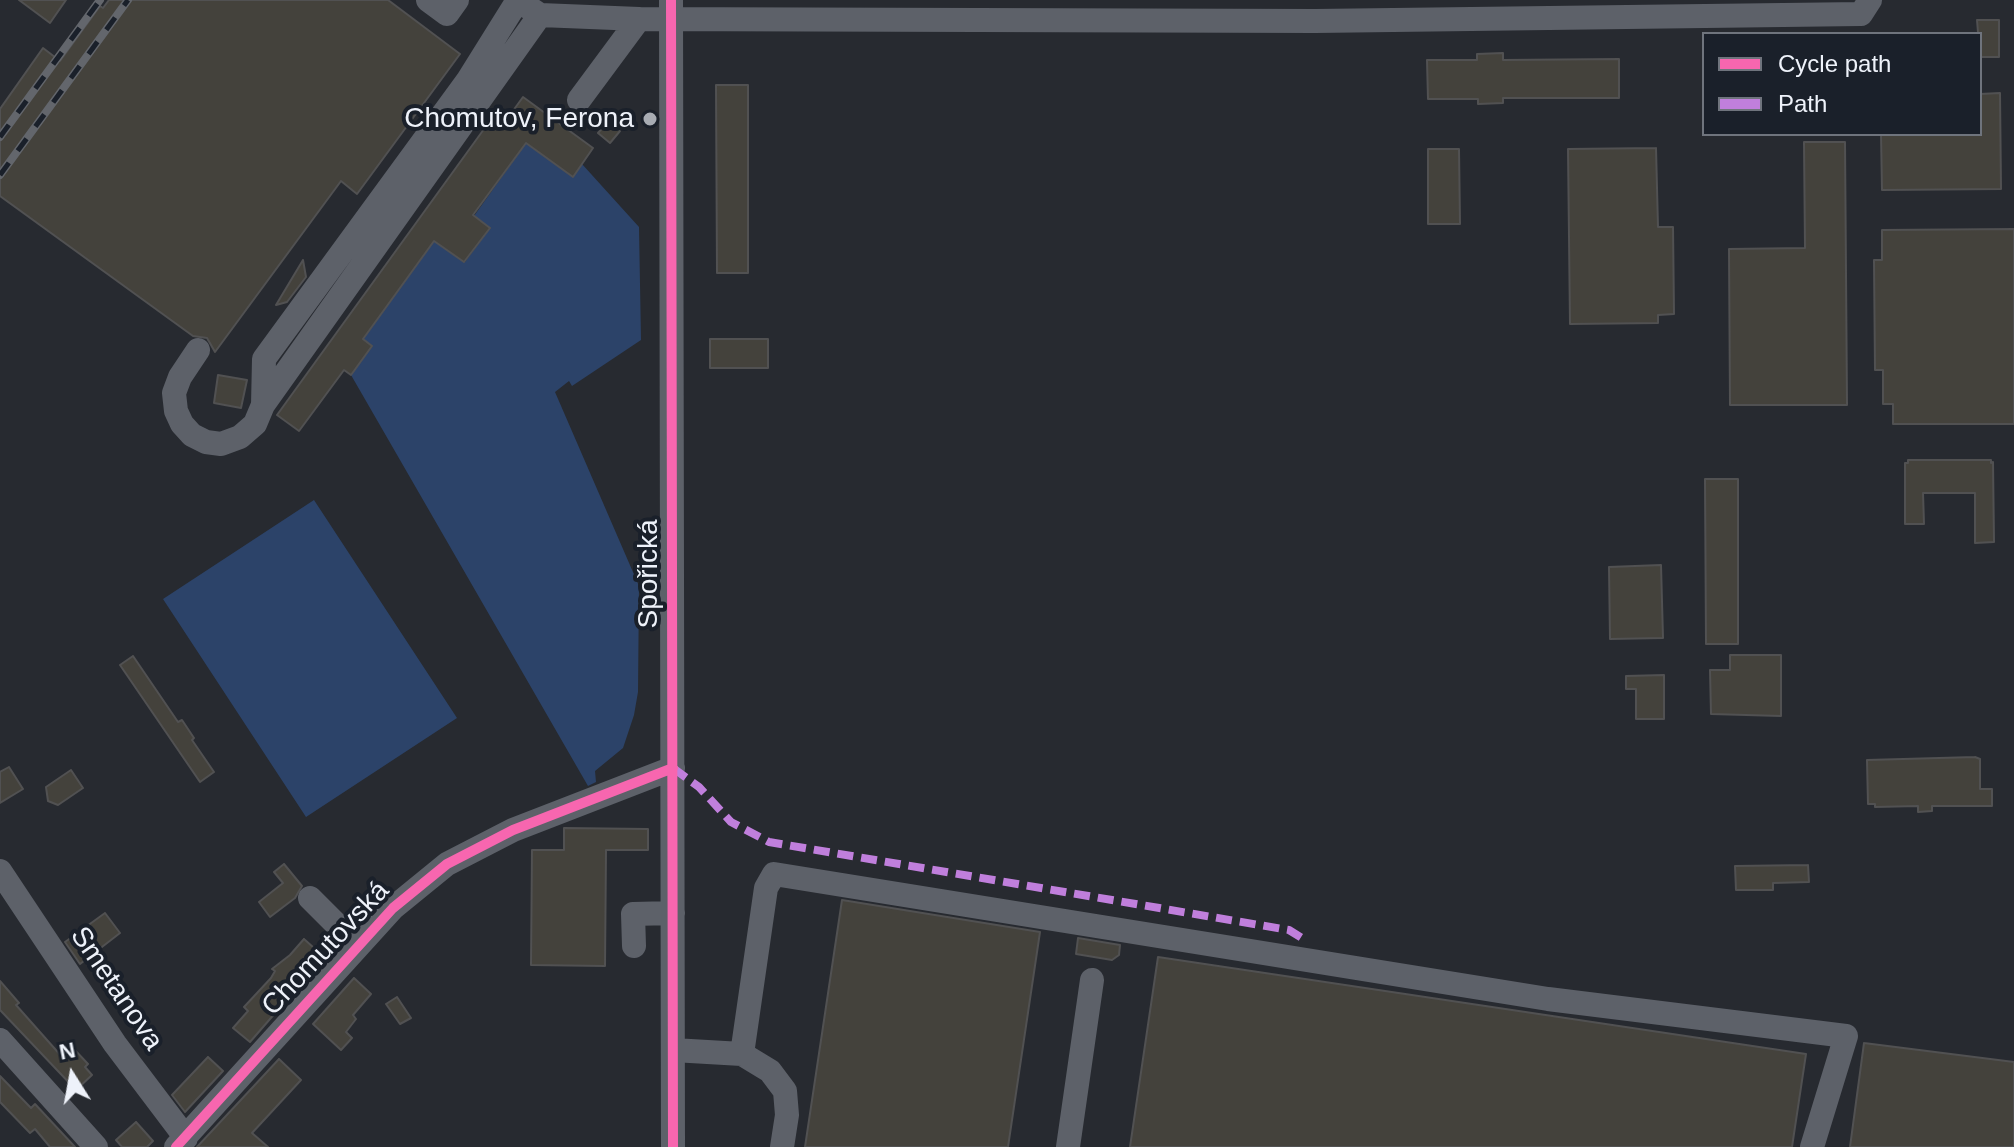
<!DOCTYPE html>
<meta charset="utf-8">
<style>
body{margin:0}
#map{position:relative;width:2014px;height:1147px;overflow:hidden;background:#272a30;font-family:Helvetica,sans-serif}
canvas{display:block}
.legend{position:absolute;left:1702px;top:32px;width:280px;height:104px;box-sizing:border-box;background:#1a202a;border:2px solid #6f747d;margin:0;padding:10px 14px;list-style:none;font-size:24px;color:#eef2fa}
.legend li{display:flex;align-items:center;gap:16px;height:40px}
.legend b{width:40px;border:2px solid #6f747d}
.north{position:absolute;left:32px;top:1035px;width:80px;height:80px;-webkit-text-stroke:6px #1a202a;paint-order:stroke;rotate:349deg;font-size:22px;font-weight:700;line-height:32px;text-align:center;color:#eef2fa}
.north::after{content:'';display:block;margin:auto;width:28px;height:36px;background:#eef2fa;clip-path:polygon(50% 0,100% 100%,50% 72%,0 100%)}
</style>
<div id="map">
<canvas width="2014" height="1147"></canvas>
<ul class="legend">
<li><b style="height:10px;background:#f766af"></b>Cycle path</li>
<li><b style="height:10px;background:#c07fdc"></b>Path</li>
</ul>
<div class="north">N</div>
</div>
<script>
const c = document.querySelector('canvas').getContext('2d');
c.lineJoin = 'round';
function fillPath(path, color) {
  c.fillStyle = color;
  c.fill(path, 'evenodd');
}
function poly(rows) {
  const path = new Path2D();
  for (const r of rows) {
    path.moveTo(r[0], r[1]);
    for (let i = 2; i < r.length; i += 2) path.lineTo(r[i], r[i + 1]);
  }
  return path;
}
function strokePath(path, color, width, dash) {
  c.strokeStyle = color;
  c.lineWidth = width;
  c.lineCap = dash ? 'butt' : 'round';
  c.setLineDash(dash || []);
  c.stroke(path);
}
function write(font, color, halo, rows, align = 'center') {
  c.font = font + ' Helvetica,sans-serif';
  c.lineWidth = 8;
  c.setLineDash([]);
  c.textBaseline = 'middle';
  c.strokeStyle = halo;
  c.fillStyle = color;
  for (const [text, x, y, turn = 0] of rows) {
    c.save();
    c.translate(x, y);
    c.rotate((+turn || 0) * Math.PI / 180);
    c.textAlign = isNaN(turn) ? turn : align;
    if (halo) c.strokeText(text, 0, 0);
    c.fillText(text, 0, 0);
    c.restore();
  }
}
fillPath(poly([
 [526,143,582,164,639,227,641,340,572,386,569,381,555,392,639,586,638,692,634,715,623,748,595,771,596,782,588,786,351,375,372,346,363,339,434,241,465,262,490,228,474,216],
 [314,500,457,718,306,817,163,599]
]), '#2c4369');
const building = poly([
 [19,0,66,0,50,23,19,0],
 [109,0,388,0,460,54,357,194,341,181,215,352,207,338,193,336,0,196,0,109,43,48,60,61,100,6,103,8,109,0],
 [1977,20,1999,20,1999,57,1980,57,1977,20],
 [1503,53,1503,60,1619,59,1619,98,1503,98,1503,103,1478,104,1478,99,1428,99,1427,60,1477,60,1477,54,1503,53],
 [716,85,748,85,748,273,717,273,716,85],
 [2000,93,2001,189,1882,190,1881,134,1980,134,1980,94,2000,93],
 [523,97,593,148,573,177,526,143,473,215,490,228,464,262,434,241,363,339,372,346,351,375,344,370,299,431,277,415,492,118,502,126,523,97],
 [608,121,620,131,610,143,598,133,608,121],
 [1804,142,1845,142,1847,405,1730,405,1729,249,1805,248,1804,142],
 [1656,148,1658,227,1673,227,1674,314,1658,315,1658,323,1570,324,1568,149,1656,148],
 [1428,149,1459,149,1460,224,1428,224,1428,149],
 [2014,229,2014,424,1893,424,1893,404,1883,404,1883,370,1875,370,1874,260,1882,260,1882,230,2014,229],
 [303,260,306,277,287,302,276,305,303,260],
 [710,339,768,339,768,368,710,368,710,339],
 [218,375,247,380,241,408,214,403,218,375],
 [1908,460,1991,460,1991,463,1993,462,1994,542,1975,543,1975,493,1923,493,1924,524,1905,524,1905,463,1908,463,1908,460],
 [1705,479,1738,479,1738,644,1706,644,1705,479],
 [1661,565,1663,638,1610,639,1609,567,1661,565],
 [1730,655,1781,655,1781,716,1711,714,1710,670,1730,670,1730,655],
 [133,656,178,722,182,720,194,738,192,740,214,772,200,782,120,665,133,656],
 [1664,675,1664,719,1636,719,1636,689,1626,689,1626,676,1664,675],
 [1975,757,1980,759,1980,789,1992,789,1992,806,1932,806,1932,811,1918,812,1918,806,1875,807,1875,804,1868,804,1867,760,1975,757],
 [9,767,23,789,0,803,0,772,9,767],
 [71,770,83,788,58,805,48,801,46,787,71,770],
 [564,828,648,829,648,850,606,850,605,966,531,965,532,850,564,850,564,828],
 [284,864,302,886,295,898,270,917,259,902,283,883,274,872,284,864],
 [1808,865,1809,882,1773,883,1773,890,1736,890,1735,866,1808,865],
 [842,900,1040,932,1008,1147,805,1147,842,900],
 [105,913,120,933,80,964,65,942,105,913],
 [1078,938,1120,945,1119,955,1112,960,1076,954,1078,938],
 [304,939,324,957,250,1042,233,1028,248,1011,244,1007,271,978,275,971,272,969,290,955,304,939],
 [1158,957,1806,1054,1792,1147,1130,1147,1158,957],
 [354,978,371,994,353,1015,356,1019,346,1032,352,1038,341,1050,313,1024,354,978],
 [0,981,19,1003,16,1005,63,1058,73,1048,88,1064,85,1067,92,1075,76,1090,0,1010,0,981],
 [397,997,411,1018,400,1024,386,1004,397,997],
 [1864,1043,2014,1062,2014,1147,1850,1147,1864,1043],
 [208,1057,223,1071,185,1112,172,1095,208,1057],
 [279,1059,301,1080,252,1133,268,1147,197,1147,279,1059],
 [0,1076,31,1108,35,1104,75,1147,50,1147,35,1129,30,1133,0,1102,0,1076],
 [136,1122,153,1141,147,1147,122,1147,116,1140,136,1122]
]);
fillPath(building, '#44423c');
strokePath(building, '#515152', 2);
strokePath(poly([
 [428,0,447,14,457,0],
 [671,0,673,1147],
 [528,7,540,15,639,19],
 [579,100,639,19,1315,21,1861,14,1870,0],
 [198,350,180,377,174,393,176,411,182,424,192,435,206,442,221,444,240,437,255,424,263,405,540,15],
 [263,405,264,359,468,80,518,0],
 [0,871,115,1044,186,1138],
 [310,898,358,946],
 [634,946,633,914,673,913],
 [0,1040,96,1147],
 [673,1050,742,1054,770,1071,785,1091,787,1115,782,1147],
 [742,1054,766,888,774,874,1548,999,1846,1036,1812,1147],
 [176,1147,393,908,447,864,513,830,673,768],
 [1068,1147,1092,980]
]), '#5d6169', 24);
const rail = poly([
 [0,137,100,0],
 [0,175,128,0]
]);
strokePath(rail, '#63666c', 8);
strokePath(rail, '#1a202a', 5, [15]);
strokePath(poly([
 [673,768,699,787,731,822,769,842,1289,930,1305,940]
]), '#c07fdc', 8, [16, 8]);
strokePath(poly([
 [671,0,673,1147],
 [176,1147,393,908,447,864,513,830,673,768]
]), '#f766af', 10);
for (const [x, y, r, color] of [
 [650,119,8,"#a8acb3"]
]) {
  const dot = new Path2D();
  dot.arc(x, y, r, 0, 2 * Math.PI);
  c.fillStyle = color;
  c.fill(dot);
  strokePath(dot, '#1a202a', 3);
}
write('28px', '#eef2fa', '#1a202a', [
 ["Chomutov, Ferona",634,119]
], 'right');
write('28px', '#eef2fa', '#1a202a', [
 ["Spořická",649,574,-90],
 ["Chomutovská",326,949,-47],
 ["Smetanova",116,989,56]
]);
</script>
